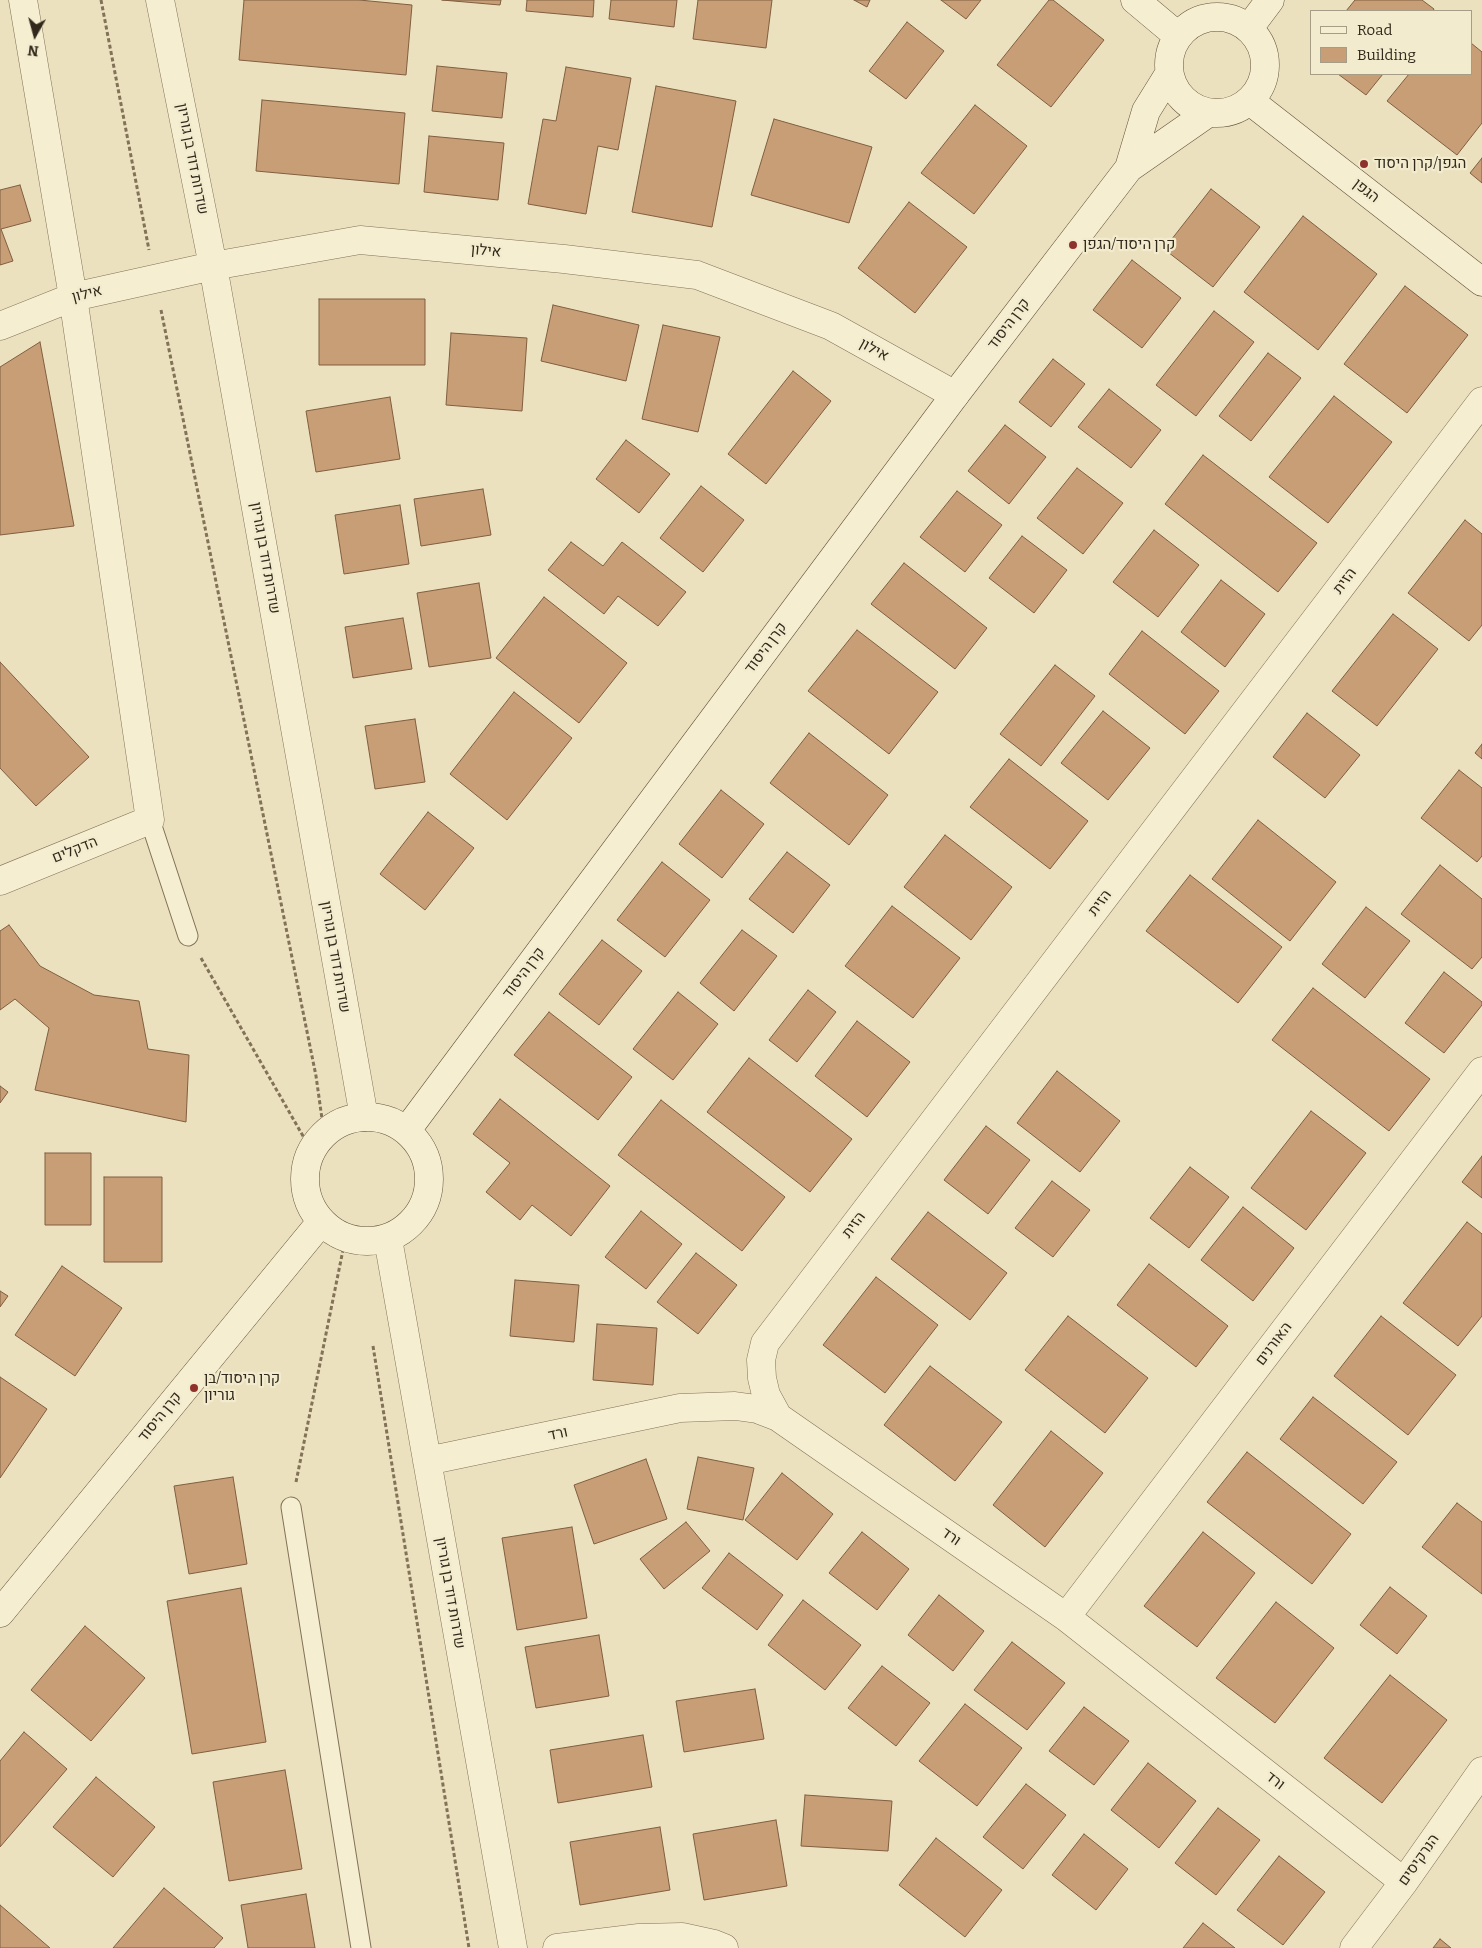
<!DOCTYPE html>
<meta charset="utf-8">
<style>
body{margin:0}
#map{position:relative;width:1482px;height:1948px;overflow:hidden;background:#ebe1bf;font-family:Bitter,serif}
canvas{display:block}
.legend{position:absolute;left:1310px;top:10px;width:162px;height:65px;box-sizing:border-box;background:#f3ebce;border:1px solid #a69d87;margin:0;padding:6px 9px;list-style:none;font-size:15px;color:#32291c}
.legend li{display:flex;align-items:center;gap:10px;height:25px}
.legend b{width:25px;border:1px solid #a69d87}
.north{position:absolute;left:10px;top:10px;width:50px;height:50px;-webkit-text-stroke:4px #f3ebce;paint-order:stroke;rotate:187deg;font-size:14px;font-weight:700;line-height:20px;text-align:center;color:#32291c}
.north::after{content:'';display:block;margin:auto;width:18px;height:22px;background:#32291c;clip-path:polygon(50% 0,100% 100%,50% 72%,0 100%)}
</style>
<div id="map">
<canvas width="1482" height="1948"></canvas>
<ul class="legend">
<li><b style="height:6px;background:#f6eed1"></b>Road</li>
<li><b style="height:14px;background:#c79e76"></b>Building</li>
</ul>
<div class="north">N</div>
</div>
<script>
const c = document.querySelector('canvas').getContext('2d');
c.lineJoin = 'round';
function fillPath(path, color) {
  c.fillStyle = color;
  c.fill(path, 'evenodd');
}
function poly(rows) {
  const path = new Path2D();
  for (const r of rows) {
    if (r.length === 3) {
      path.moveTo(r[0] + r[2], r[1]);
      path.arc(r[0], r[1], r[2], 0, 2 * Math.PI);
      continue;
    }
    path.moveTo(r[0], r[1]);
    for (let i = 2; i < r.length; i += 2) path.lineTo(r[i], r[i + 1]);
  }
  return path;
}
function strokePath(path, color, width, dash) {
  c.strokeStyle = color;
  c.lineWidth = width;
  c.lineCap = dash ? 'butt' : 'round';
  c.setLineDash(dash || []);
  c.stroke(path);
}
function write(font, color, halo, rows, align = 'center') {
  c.font = font + ' Bitter,Heebo,serif';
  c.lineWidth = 4.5;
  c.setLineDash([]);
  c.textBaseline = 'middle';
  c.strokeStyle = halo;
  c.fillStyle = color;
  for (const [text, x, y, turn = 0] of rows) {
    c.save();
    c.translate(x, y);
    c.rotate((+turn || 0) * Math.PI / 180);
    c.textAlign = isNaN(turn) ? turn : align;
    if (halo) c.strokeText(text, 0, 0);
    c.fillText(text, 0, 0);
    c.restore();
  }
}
const building = poly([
 [244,0,359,0,412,5,406,75,239,60,244,0],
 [442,0,501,0,500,5,442,0],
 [527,0,594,0,593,17,526,11,527,0],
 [611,0,677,0,674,27,609,19,611,0],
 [698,0,772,0,766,48,693,39,698,0],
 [854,0,870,0,867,7,854,0],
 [941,0,981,0,966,19,941,0],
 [1049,0,1053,0,1104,40,1051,107,997,65,1049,0],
 [1355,0,1422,0,1434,9,1433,11,1346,11,1355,0],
 [907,22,944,51,906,99,869,71,907,22],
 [1471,43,1482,52,1482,123,1457,155,1387,101,1409,74,1471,74,1471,43],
 [437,66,507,73,502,118,432,111,437,66],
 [566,67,631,78,618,150,598,146,586,214,528,204,543,119,556,121,566,67],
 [1338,74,1383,74,1366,95,1338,74],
 [656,86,736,101,712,227,632,212,656,86],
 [262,100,405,113,399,184,256,171,262,100],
 [975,105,1027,146,974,214,921,173,975,105],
 [774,119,872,147,849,223,751,195,774,119],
 [429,136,504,143,498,200,424,192,429,136],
 [1482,158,1482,183,1470,173,1482,158],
 [20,185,31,221,1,229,13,261,0,265,0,190,20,185],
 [1211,189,1260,227,1213,287,1164,249,1211,189],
 [909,202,967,247,915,313,858,268,909,202],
 [1303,216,1377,274,1318,350,1244,292,1303,216],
 [1132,260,1181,298,1142,348,1093,310,1132,260],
 [1405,286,1468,335,1407,413,1344,364,1405,286],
 [319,299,425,299,425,365,319,365,319,299],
 [553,305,639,325,626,381,541,361,553,305],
 [1214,311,1254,342,1196,416,1156,385,1214,311],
 [663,325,720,337,698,432,642,419,663,325],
 [451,333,527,338,522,411,446,405,451,333],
 [40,342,74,526,0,535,0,367,40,342],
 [1268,353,1301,378,1251,441,1219,416,1268,353],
 [1053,359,1085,384,1051,427,1019,402,1053,359],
 [793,371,831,401,766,484,728,454,793,371],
 [1109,389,1161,430,1131,468,1078,427,1109,389],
 [1334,396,1392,442,1328,523,1269,477,1334,396],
 [390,397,400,459,316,472,306,411,390,397],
 [1005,425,1046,457,1009,504,968,471,1005,425],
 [626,440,670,474,639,513,596,479,626,440],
 [1203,455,1317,543,1278,592,1165,504,1203,455],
 [1077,468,1123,503,1083,554,1037,518,1077,468],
 [701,486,744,520,703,572,660,538,701,486],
 [483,489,491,535,421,546,414,499,483,489],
 [957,491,1002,525,965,572,920,537,957,491],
 [400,505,409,564,344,574,335,515,400,505],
 [1465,520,1482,534,1482,625,1469,641,1408,593,1465,520],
 [1154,530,1199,565,1158,617,1113,582,1154,530],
 [1022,536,1067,570,1034,613,989,578,1022,536],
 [571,542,603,566,622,542,686,592,658,626,618,596,604,614,548,570,571,542],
 [904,563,987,628,955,669,871,604,904,563],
 [1221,580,1265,614,1225,667,1181,632,1221,580],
 [479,583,491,658,429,667,417,593,479,583],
 [544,597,627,663,579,723,496,658,544,597],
 [1393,614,1438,649,1377,726,1332,691,1393,614],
 [403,618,412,669,353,678,345,627,403,618],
 [857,630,938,692,889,754,808,691,857,630],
 [1142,631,1219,691,1185,734,1109,674,1142,631],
 [0,662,89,757,36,806,0,768,0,662],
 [1055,665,1095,696,1041,766,1000,734,1055,665],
 [514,692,572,738,507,820,450,774,514,692],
 [1103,711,1150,748,1108,800,1061,763,1103,711],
 [1307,713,1360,755,1325,798,1273,757,1307,713],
 [415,719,425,782,375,789,365,726,415,719],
 [809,733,888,795,849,845,770,783,809,733],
 [1482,744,1482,759,1475,753,1482,744],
 [1009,759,1088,821,1050,869,970,807,1009,759],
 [1459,770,1482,788,1482,856,1477,862,1421,818,1459,770],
 [721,790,764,824,722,878,679,844,721,790],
 [428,812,474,848,425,910,380,874,428,812],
 [1258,820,1336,882,1290,941,1212,879,1258,820],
 [945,835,1012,887,971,940,904,887,945,835],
 [787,852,830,885,793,933,749,899,787,852],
 [662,862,710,900,665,957,617,920,662,862],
 [1440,865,1482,899,1482,957,1472,969,1401,914,1440,865],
 [1190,875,1282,947,1238,1003,1146,931,1190,875],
 [892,906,960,958,913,1018,845,966,892,906],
 [1366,907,1410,941,1365,998,1322,964,1366,907],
 [9,925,40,966,94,995,139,1001,148,1049,189,1055,186,1122,35,1090,49,1028,15,999,0,1010,0,931,9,925],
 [742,930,777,956,734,1011,700,983,742,930],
 [602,940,642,971,599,1025,559,994,602,940],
 [1444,972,1482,1002,1482,1005,1444,1053,1405,1023,1444,972],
 [1313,988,1430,1079,1389,1131,1272,1040,1313,988],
 [808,990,836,1012,797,1062,769,1040,808,990],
 [678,992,718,1024,673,1080,633,1049,678,992],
 [549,1012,632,1077,598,1120,514,1055,549,1012],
 [857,1021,910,1062,867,1117,815,1076,857,1021],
 [749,1058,852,1139,810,1192,707,1112,749,1058],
 [1057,1071,1120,1121,1080,1172,1017,1123,1057,1071],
 [0,1086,8,1092,0,1103,0,1086],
 [500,1099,610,1186,571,1236,532,1205,520,1220,486,1192,510,1163,473,1134,500,1099],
 [661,1100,785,1197,742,1251,618,1155,661,1100],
 [1311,1111,1366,1153,1306,1230,1251,1188,1311,1111],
 [986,1126,1030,1160,988,1214,944,1180,986,1126],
 [45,1153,91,1153,91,1225,45,1225,45,1153],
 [1482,1156,1482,1198,1462,1182,1482,1156],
 [1190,1167,1229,1197,1189,1248,1150,1218,1190,1167],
 [104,1177,162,1177,162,1262,104,1262,104,1177],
 [1052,1181,1090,1210,1053,1257,1015,1228,1052,1181],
 [1243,1207,1294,1248,1253,1301,1201,1260,1243,1207],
 [641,1211,682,1244,646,1289,605,1257,641,1211],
 [928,1212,1007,1273,970,1320,891,1259,928,1212],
 [1467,1222,1482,1234,1482,1316,1458,1346,1403,1303,1467,1222],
 [696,1253,737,1285,698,1334,657,1302,696,1253],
 [1149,1264,1228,1326,1196,1367,1117,1305,1149,1264],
 [62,1266,122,1308,75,1376,15,1335,62,1266],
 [876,1277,938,1325,885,1393,823,1345,876,1277],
 [515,1280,579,1285,574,1342,510,1336,515,1280],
 [0,1291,8,1296,0,1307,0,1291],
 [1068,1316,1148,1378,1105,1433,1025,1370,1068,1316],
 [1381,1316,1456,1375,1408,1435,1334,1376,1381,1316],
 [597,1324,657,1328,653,1385,593,1380,597,1324],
 [930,1366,1002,1422,955,1481,884,1425,930,1366],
 [0,1377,47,1409,0,1478,0,1377],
 [1313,1397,1397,1462,1363,1504,1280,1439,1313,1397],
 [1051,1431,1103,1473,1045,1547,993,1505,1051,1431],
 [1247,1452,1351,1534,1312,1584,1207,1502,1247,1452],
 [698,1457,754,1468,743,1520,687,1509,698,1457],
 [646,1459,667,1519,594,1544,574,1485,646,1459],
 [782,1473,833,1514,797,1560,745,1520,782,1473],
 [233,1477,247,1564,189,1574,174,1486,233,1477],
 [1457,1503,1482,1522,1482,1594,1422,1547,1457,1503],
 [686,1522,710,1551,664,1589,640,1559,686,1522],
 [572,1527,587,1618,517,1630,502,1538,572,1527],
 [862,1532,909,1569,877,1610,829,1573,862,1532],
 [1203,1532,1255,1573,1197,1647,1144,1606,1203,1532],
 [729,1553,783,1595,757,1630,702,1588,729,1553],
 [1390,1587,1427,1616,1397,1654,1360,1625,1390,1587],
 [241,1588,266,1742,192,1754,167,1601,241,1588],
 [939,1595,984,1631,953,1671,908,1635,939,1595],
 [803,1600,861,1645,825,1690,768,1645,803,1600],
 [1276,1602,1334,1648,1275,1723,1216,1678,1276,1602],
 [85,1626,145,1678,91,1741,31,1690,85,1626],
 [599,1635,609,1696,536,1708,525,1647,599,1635],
 [1012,1642,1065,1683,1027,1730,974,1690,1012,1642],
 [882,1666,930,1703,896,1746,848,1708,882,1666],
 [1390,1675,1447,1720,1382,1803,1324,1758,1390,1675],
 [755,1689,764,1739,684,1752,676,1701,755,1689],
 [965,1704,1022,1748,977,1806,919,1761,965,1704],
 [1084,1707,1129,1741,1094,1785,1049,1751,1084,1707],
 [24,1732,67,1769,0,1847,0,1761,24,1732],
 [643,1735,652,1787,558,1803,550,1750,643,1735],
 [1148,1763,1196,1801,1159,1848,1111,1810,1148,1763],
 [285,1770,302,1869,229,1881,213,1782,285,1770],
 [96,1777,155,1827,113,1877,53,1827,96,1777],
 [1026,1784,1066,1815,1023,1869,983,1837,1026,1784],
 [805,1795,892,1801,888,1851,801,1846,805,1795],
 [1218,1808,1260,1840,1216,1895,1175,1863,1218,1808],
 [776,1820,787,1886,704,1900,693,1834,776,1820],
 [660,1827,670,1890,580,1905,570,1842,660,1827],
 [1084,1834,1128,1869,1096,1910,1052,1875,1084,1834],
 [936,1838,1002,1890,965,1937,899,1885,936,1838],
 [1279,1856,1325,1892,1283,1945,1237,1910,1279,1856],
 [164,1888,223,1938,214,1948,113,1948,164,1888],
 [306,1894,315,1948,248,1948,241,1905,306,1894],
 [0,1905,50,1948,0,1948,0,1905],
 [1203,1923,1235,1948,1183,1948,1203,1923],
 [1440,1939,1451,1948,1433,1948,1440,1939]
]);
fillPath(building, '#c79e76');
strokePath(building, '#805e3f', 1);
const lane = poly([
 [150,820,188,936],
 [291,1507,361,1948]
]);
const street = poly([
 [160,0,213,266,364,1117],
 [0,326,73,297,213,266,360,240,564,259,697,275,831,326,955,395],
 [0,881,150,820,73,297,23,0],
 [388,1239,513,1948],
 [778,1417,766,1395,762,1378,761,1360,765,1343,1482,401],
 [427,1461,680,1408,735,1406,757,1409,778,1417,1066,1617,1404,1882],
 [1066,1617,1482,1071],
 [557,1948,639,1938,682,1937,714,1944,724,1948],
 [1354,1948,1404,1882,1482,1771]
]);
const secondary = poly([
 [1135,0,1178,36],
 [1217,65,48],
 [1249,28,1270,0],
 [1250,101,1482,282],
 [1129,168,1146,111,1169,74],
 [367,1179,62],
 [407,1130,955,395,1129,168,1208,113],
 [0,1613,321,1222]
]);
strokePath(lane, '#827258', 21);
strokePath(street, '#827258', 29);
strokePath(secondary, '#64533c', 29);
strokePath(poly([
 [101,0,149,250],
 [161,310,316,1076,324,1133],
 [201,958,311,1150],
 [373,1346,469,1948],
 [296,1482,344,1245]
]), '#827258', 3, [4, 2.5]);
strokePath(lane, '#f6eed1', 19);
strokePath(street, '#f6eed1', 28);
strokePath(secondary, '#f6eed1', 28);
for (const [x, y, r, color] of [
 [1364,164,5,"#8e322b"],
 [1073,245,5,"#8e322b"],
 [194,1388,5,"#8e322b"]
]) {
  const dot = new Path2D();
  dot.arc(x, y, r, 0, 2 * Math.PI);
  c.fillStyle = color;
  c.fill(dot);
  strokePath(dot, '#f3ebce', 2);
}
write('15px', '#32291c', '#f3ebce', [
 ["שדרות דוד בן גוריון",192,159,79],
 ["הגפן",1366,191,38],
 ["אילון",486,251,5],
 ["אילון",87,294,-14],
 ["קרן היסוד",1009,324,-53],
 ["אילון",874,350,29],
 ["שדרות דוד בן גוריון",265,558,80],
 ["הזית",1345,581,-53],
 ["קרן היסוד",766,648,-53],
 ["הדקלים",75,850,-22],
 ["הזית",1100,903,-53],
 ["שדרות דוד בן גוריון",335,957,80],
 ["קרן היסוד",524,973,-53],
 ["הזית",854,1225,-53],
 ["האורנים",1274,1344,-53],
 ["קרן היסוד",160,1417,-51],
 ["ורד",558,1434,-12],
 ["ורד",951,1537,35],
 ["שדרות דוד בן גוריון",450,1593,80],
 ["ורד",1275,1781,38],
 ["הנרקיסים",1419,1860,-55]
]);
write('15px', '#32291c', '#f3ebce', [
 ["הגפן/קרן היסוד",1374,164],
 ["קרן היסוד/הגפן",1083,245],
 ["קרן היסוד/בן",204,1379],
 ["גוריון",204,1396]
], 'left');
</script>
